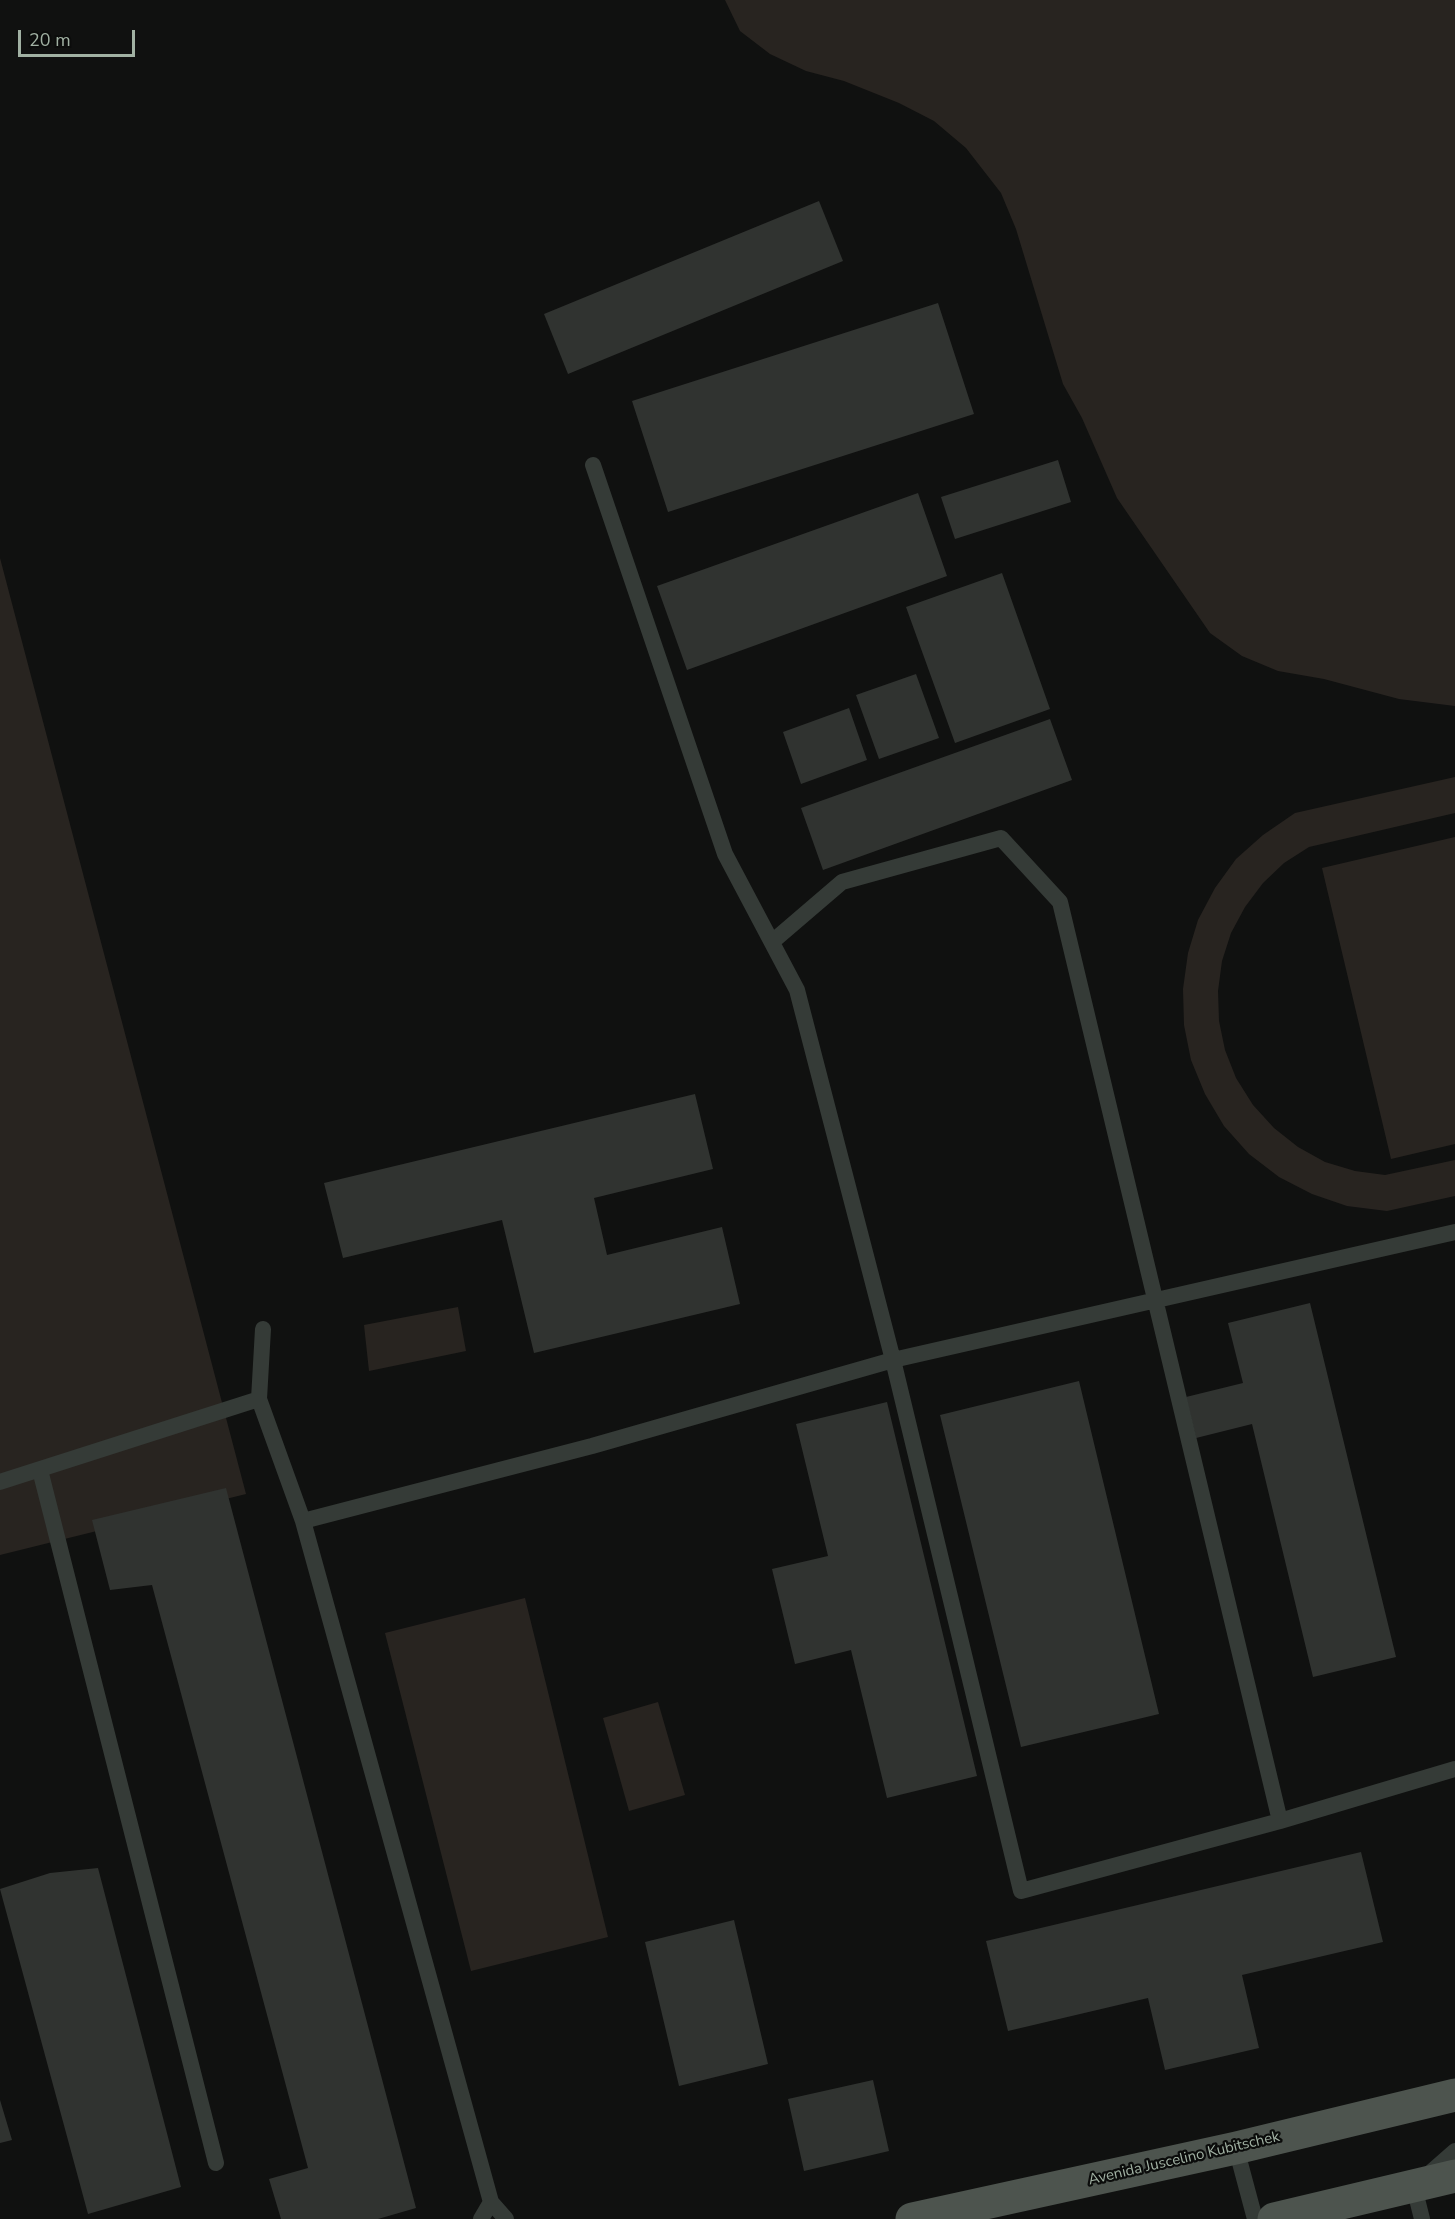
<!DOCTYPE html>
<style>
body{margin:0}
#map{position:relative;width:1455px;height:2219px;overflow:hidden;background:#101110;font-family:"Nunito Sans",sans-serif}
canvas{display:block}
.scale{position:absolute;left:18px;top:30px;width:117px;height:27px;box-sizing:border-box;border:3px solid #a1b1a3;border-top:0;padding-left:8px;font-size:18px;line-height:21px;white-space:nowrap;color:#a1b1a3;-webkit-text-stroke:4px #0b0c0b;paint-order:stroke}
</style>
<div id="map">
<canvas width="1455" height="2219"></canvas>
<div class="scale">20 m</div>
</div>
<script>
const c = document.querySelector('canvas').getContext('2d');
c.lineJoin = 'round';
function fillPath(path, color) {
  c.fillStyle = color;
  c.fill(path, 'evenodd');
}
function poly(rows) {
  const path = new Path2D();
  for (const r of rows) {
    path.moveTo(r[0], r[1]);
    for (let i = 2; i < r.length; i += 2) path.lineTo(r[i], r[i + 1]);
  }
  return path;
}
function strokePath(path, color, width, dash) {
  c.strokeStyle = color;
  c.lineWidth = width;
  c.lineCap = dash ? 'butt' : 'round';
  c.setLineDash(dash || []);
  c.stroke(path);
}
function write(font, color, halo, rows, align = 'center') {
  c.font = font + ' "Nunito Sans",sans-serif';
  c.lineWidth = 4.5;
  c.setLineDash([]);
  c.textBaseline = 'middle';
  c.strokeStyle = halo;
  c.fillStyle = color;
  for (const [text, x, y, turn = 0] of rows) {
    c.save();
    c.translate(x, y);
    c.rotate((+turn || 0) * Math.PI / 180);
    c.textAlign = isNaN(turn) ? turn : align;
    if (halo) c.strokeText(text, 0, 0);
    c.fillText(text, 0, 0);
    c.restore();
  }
}
fillPath(poly([
 [725,0,1455,0,1455,706,1399,699,1324,679,1278,671,1242,656,1210,633,1117,498,1082,418,1063,384,1016,229,1001,193,966,148,934,121,899,103,844,81,806,71,770,54,740,31],
 [0,558,246,1494,0,1555],
 [1455,777,1455,813,1309,847,1284,863,1263,883,1245,907,1231,933,1222,961,1218,991,1219,1021,1225,1050,1236,1078,1253,1105,1274,1128,1298,1147,1325,1162,1355,1171,1385,1175,1455,1160,1455,1196,1387,1211,1347,1206,1312,1194,1279,1177,1249,1154,1224,1126,1205,1094,1191,1060,1184,1025,1183,989,1188,953,1198,920,1215,888,1236,859,1263,835,1295,813],
 [1455,837,1455,1144,1391,1159,1322,868],
 [458,1307,466,1351,369,1371,364,1325],
 [525,1598,608,1937,471,1971,385,1633],
 [658,1702,685,1795,629,1811,603,1718]
]), '#282420');
fillPath(poly([
 [819,201,843,261,568,374,544,314],
 [938,303,974,414,668,512,632,401],
 [1058,460,1071,502,955,539,941,497],
 [918,493,947,576,687,670,657,586],
 [1002,573,1050,709,955,743,906,607],
 [916,674,939,738,879,759,856,695],
 [849,708,867,760,801,784,783,732],
 [1050,719,1072,780,823,870,801,808],
 [695,1094,713,1169,594,1198,607,1255,722,1227,740,1304,534,1353,502,1220,343,1258,324,1183],
 [1310,1303,1396,1657,1313,1677,1252,1424,1196,1438,1186,1397,1243,1383,1228,1323],
 [1079,1381,1159,1714,1021,1747,940,1415],
 [887,1402,977,1776,887,1798,851,1650,795,1664,772,1569,828,1556,796,1424],
 [226,1488,416,2208,378,2219,281,2219,269,2179,308,2168,152,1585,110,1590,92,1520],
 [1361,1852,1383,1942,1242,1975,1259,2048,1165,2070,1148,1998,1008,2031,986,1941],
 [98,1868,181,2187,88,2214,0,1889,50,1873],
 [734,1920,768,2064,679,2086,645,1942],
 [873,2080,889,2151,804,2171,788,2099],
 [0,2100,12,2140,0,2143]
]), '#303330');
strokePath(poly([
 [593,465,725,854,797,990,893,1360,1021,1891,1280,1821,1455,1769],
 [772,942,842,882,1001,838,1060,902,1280,1821],
 [263,1329,259,1399,303,1521,491,2202,506,2219],
 [40,1470,216,2163],
 [0,1482,259,1399],
 [303,1521,592,1446,893,1360,1455,1232],
 [1236,2148,1255,2219],
 [481,2219,491,2202],
 [1422,2219,1414,2187,1455,2151]
]), '#353b37', 16);
strokePath(poly([
 [912,2219,1236,2148,1455,2095],
 [1274,2219,1455,2176]
]), '#4d544e', 33);
write('15px', '#a1b1a3', '#0b0c0b', [
 ["Avenida Juscelino Kubitschek",1184,2159,-13]
]);
</script>
